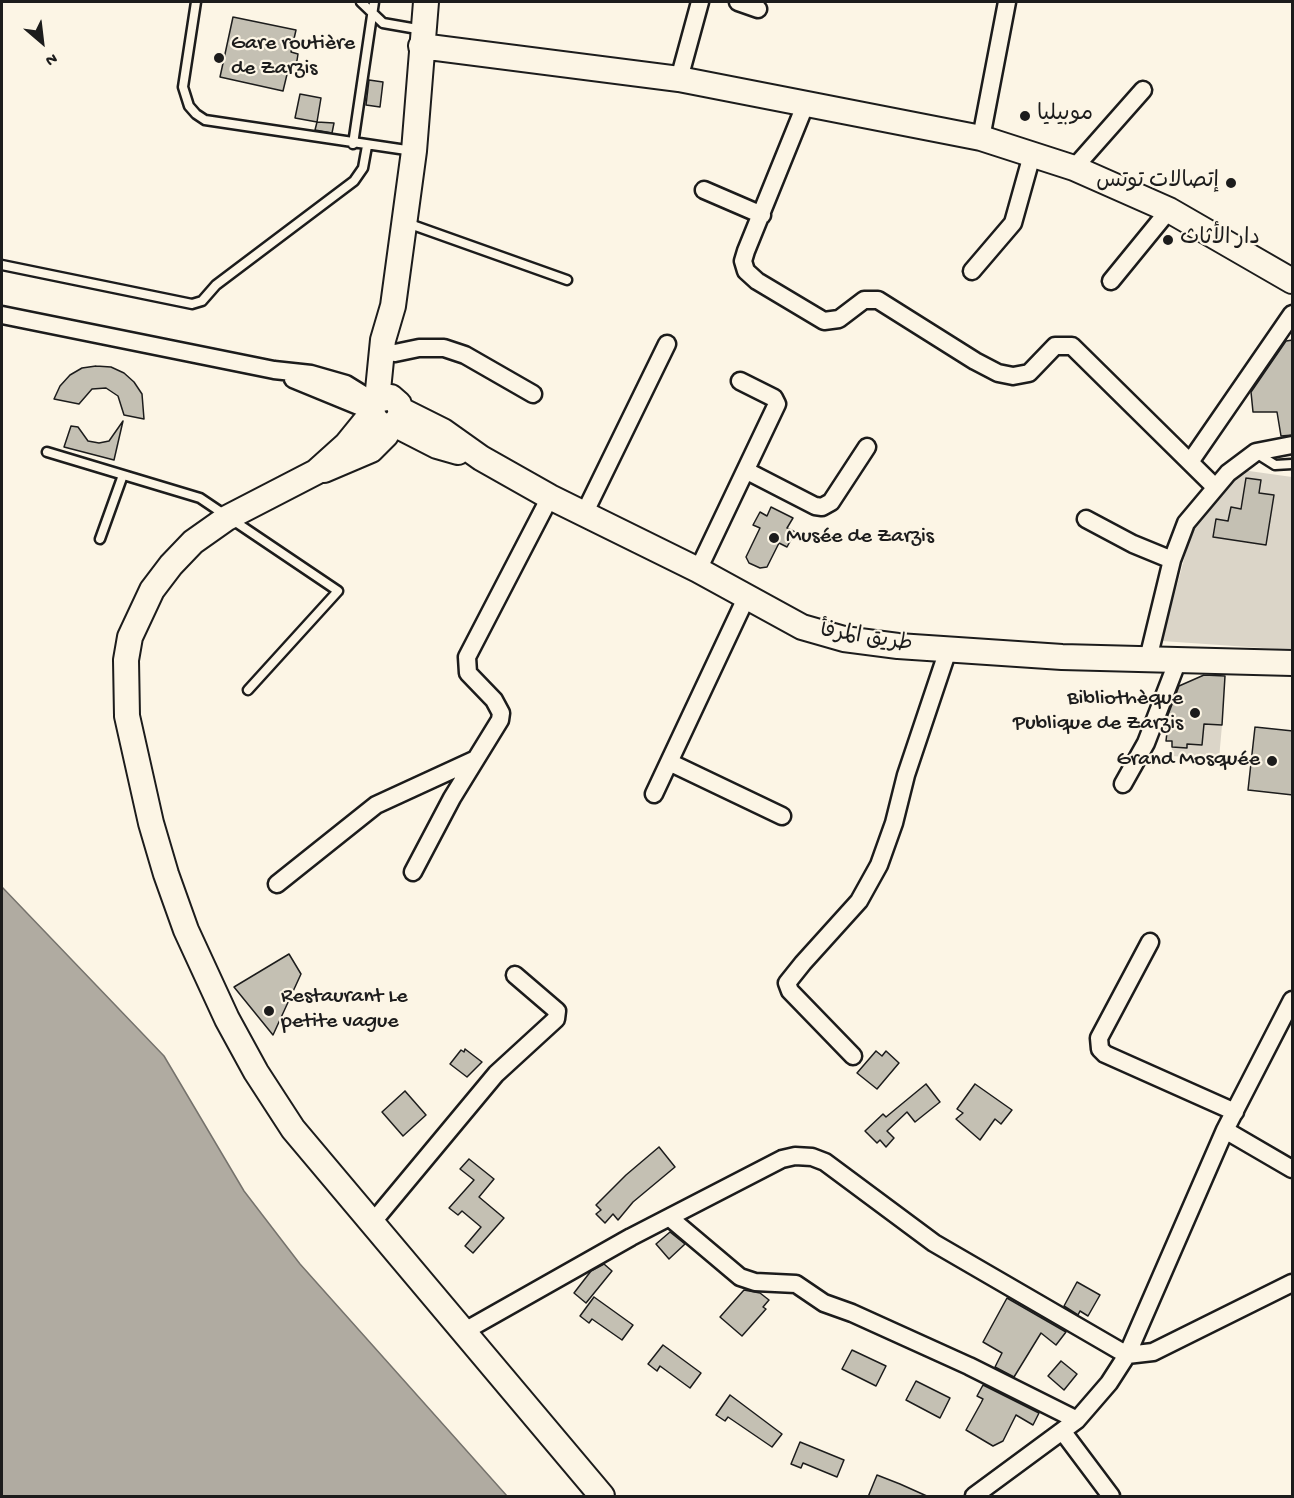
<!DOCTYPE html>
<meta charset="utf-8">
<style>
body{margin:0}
#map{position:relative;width:1294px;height:1498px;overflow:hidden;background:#fcf5e5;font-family:"Gochi Hand",sans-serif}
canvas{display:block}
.frame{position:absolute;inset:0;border:3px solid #1c1c1c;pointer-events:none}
.north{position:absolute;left:12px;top:12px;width:60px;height:60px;-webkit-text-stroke:4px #fcf5e5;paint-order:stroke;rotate:152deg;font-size:16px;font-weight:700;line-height:24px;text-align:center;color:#1c1c1c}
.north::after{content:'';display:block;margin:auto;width:21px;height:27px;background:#1c1c1c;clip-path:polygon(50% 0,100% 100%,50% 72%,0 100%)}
</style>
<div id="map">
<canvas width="1294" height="1498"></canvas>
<div class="frame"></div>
<div class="north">N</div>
</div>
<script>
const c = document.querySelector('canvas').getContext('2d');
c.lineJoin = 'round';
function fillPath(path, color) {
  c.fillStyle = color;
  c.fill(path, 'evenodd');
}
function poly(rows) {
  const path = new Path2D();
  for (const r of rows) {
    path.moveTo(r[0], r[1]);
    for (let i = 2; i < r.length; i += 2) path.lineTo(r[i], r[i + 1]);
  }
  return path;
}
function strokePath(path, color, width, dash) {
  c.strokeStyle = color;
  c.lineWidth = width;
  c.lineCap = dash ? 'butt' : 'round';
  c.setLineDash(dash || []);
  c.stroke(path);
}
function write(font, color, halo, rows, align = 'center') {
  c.font = font + ' "Gochi Hand","Playpen Sans Arabic",sans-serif';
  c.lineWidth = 4.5;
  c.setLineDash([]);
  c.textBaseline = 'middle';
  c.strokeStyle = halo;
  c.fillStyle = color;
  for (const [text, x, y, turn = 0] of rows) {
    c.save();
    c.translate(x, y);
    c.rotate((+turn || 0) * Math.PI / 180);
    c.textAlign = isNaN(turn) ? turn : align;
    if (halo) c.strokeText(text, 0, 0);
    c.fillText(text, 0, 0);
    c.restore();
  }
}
fillPath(poly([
 [1242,470,1292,477,1292,650,1162,641,1193,526],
 [1204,724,1222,725,1219,759,1171,756,1172,747,1186,748,1187,744]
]), '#dbd5c8');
const water = poly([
 [2,887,164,1056,244,1191,300,1264,507,1496,2,1496,2,887]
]);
fillPath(water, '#b0aba1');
strokePath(water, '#75726c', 1.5);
const building = poly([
 [233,17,296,30,291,52,298,54,296,67,289,66,283,91,220,77,233,17],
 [369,80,383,82,380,107,366,105,369,80],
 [300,94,321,98,317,122,295,118,300,94],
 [317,122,334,123,332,133,315,130,317,122],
 [1293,340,1293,435,1281,436,1277,412,1253,412,1251,392,1286,341,1293,340],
 [96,366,111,367,124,373,134,382,142,394,144,419,124,415,118,396,106,388,92,389,79,404,54,399,60,386,70,375,82,368,96,366],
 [123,421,114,460,64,447,71,426,78,427,88,441,99,443,109,441,123,421],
 [1246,478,1261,480,1259,493,1274,495,1266,545,1213,537,1216,519,1228,521,1231,507,1241,509,1246,478],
 [771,507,793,518,787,528,795,532,787,547,779,543,767,567,760,568,749,563,746,557,760,528,753,525,760,512,767,516,771,507],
 [1204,675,1225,676,1222,725,1204,724,1202,745,1187,744,1187,748,1172,747,1172,741,1166,741,1167,732,1163,732,1163,728,1179,686,1204,675],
 [1255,727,1293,731,1293,795,1248,790,1255,727],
 [289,954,301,974,273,1035,234,987,289,954],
 [465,1049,482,1062,467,1077,450,1064,461,1050,464,1052,465,1049],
 [876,1051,882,1056,886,1051,899,1063,877,1089,857,1073,876,1051],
 [926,1084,940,1102,915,1122,907,1112,887,1131,894,1138,886,1147,880,1140,877,1143,865,1131,883,1114,886,1117,926,1084],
 [975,1084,1012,1110,1001,1124,995,1119,980,1140,956,1119,963,1113,957,1109,975,1084],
 [405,1091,426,1115,403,1136,382,1112,405,1091],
 [659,1147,675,1167,633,1202,618,1220,613,1214,605,1223,596,1214,601,1210,596,1205,626,1175,659,1147],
 [469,1159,494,1179,479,1197,504,1218,473,1253,465,1246,481,1227,462,1211,458,1215,449,1208,474,1180,460,1169,469,1159],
 [670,1232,685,1244,669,1259,656,1244,670,1232],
 [604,1264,612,1271,586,1303,574,1293,591,1271,604,1264],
 [1077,1282,1100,1295,1088,1316,1080,1311,1078,1315,1064,1306,1077,1282],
 [744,1290,760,1293,769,1300,763,1307,766,1309,742,1336,720,1317,744,1290],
 [594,1297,633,1325,622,1340,592,1319,589,1323,580,1316,594,1297],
 [1007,1298,1066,1332,1056,1345,1041,1333,1014,1377,995,1367,1002,1353,983,1342,1007,1298],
 [663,1345,701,1373,690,1388,660,1366,657,1371,648,1364,663,1345],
 [852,1350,886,1366,876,1386,842,1369,852,1350],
 [1061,1361,1077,1374,1064,1390,1048,1376,1061,1361],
 [916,1381,950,1398,940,1418,906,1400,916,1381],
 [983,1385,1039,1413,1033,1425,1016,1415,1003,1441,993,1446,966,1430,981,1403,983,1399,977,1396,983,1385],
 [730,1395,782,1434,772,1447,728,1417,725,1421,716,1415,730,1395],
 [800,1442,844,1460,837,1477,803,1463,801,1468,791,1464,800,1442],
 [877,1475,900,1484,929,1497,868,1497,877,1475]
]);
fillPath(building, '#c4c0b3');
strokePath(building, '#1c1c1c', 1.5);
const lane = poly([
 [196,2,183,87,189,106,196,114,205,120,413,151],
 [361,2,383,23,423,30],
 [353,144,374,2],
 [407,223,567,280],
 [2,265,192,304,202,301,216,285,354,181,363,168,367,146],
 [47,452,200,498,338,591,248,690],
 [1256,453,1275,465,1292,464],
 [100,539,123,475]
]);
const street = poly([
 [738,2,758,9],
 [679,79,700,2],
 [806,103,746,251,743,261,746,271,757,281,824,321,839,319,864,300,878,300,975,361,998,373,1013,376,1029,373,1055,346,1072,346,1215,487],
 [981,138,1007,2],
 [1074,168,1143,90],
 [704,190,762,215],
 [972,271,1013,223,1032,155],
 [1111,281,1169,210],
 [2,315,274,370,311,374,346,384,375,402],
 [395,353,419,348,444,348,465,355,533,394],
 [293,379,371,411],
 [1190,462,1292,314],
 [747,471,815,506,822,507,831,502,867,447],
 [584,514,667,344],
 [1086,519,1133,544,1172,560],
 [698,570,777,404,774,398,740,381],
 [1148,659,1172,560,1186,523,1228,473,1256,452,1292,445],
 [669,762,782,816],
 [1123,784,1146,743,1178,660],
 [654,794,747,596],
 [413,872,452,798,500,720,501,713,494,700,468,673,467,657,550,497],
 [277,884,376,805,476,759],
 [1150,942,1099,1038,1100,1049,1105,1054,1235,1112],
 [853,1056,790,991,787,983,803,963,859,901,879,865,894,823,906,775,948,650],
 [1225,1130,1292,1169],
 [670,1218,740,1277,755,1282,796,1284,824,1303,852,1313,969,1366,1077,1420],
 [372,1223,496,1074,556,1019,557,1011,515,975],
 [463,1332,631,1237,782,1159,795,1156,812,1157,825,1162,934,1243,1127,1355,1153,1352,1292,1283],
 [1063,1432,1111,1496],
 [974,1496,1077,1420,1109,1383,1127,1355,1225,1130,1292,1000]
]);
const secondary = poly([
 [421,46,679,79,981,138,1074,168,1169,210,1292,281],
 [377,400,391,397,399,404,401,415,394,424,384,426,378,424,371,411,377,400,383,340,393,306,414,151,426,2],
 [401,410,443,431,481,458,550,497,698,570,802,627,844,639,898,646,1062,657,1292,663],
 [372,413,346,445,316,472,227,518,193,542,171,565,152,590,130,637,126,660,127,716,151,823,166,874,186,930,227,1019,256,1072,293,1129,602,1496],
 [394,424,437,446,458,452],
 [324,470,371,450,386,435,391,426]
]);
strokePath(lane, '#1c1c1c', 13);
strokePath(street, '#1c1c1c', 21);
strokePath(secondary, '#1c1c1c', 28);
strokePath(lane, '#fcf5e5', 8);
strokePath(street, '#fcf5e5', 16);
strokePath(secondary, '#fcf5e5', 24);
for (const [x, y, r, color] of [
 [219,58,6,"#1c1c1c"],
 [1025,116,6,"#1c1c1c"],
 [1231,183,6,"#1c1c1c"],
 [1168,240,6,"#1c1c1c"],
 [774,538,6,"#1c1c1c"],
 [1195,713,6,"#1c1c1c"],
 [1272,761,6,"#1c1c1c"],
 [269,1011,6,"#1c1c1c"]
]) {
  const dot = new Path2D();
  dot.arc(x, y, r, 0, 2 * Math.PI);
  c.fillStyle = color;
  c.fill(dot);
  strokePath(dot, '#fcf5e5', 2);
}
write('22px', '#1c1c1c', '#fcf5e5', [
 ["Gare routière",231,45],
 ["de Zarzis",231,70],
 ["موبيليا",1037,116],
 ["إتصالات توتس",1219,183,"right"],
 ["دار الأثاث",1180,240],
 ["Musée de Zarzis",786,538],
 ["Bibliothèque",1183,700,"right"],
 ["Publique de Zarzis",1183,725,"right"],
 ["Grand Mosquée",1260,761,"right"],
 ["Restaurant Le",281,998],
 ["petite vague",281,1023]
], 'left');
write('22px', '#1c1c1c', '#fcf5e5', [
 ["طريق المرفأ",866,639,9]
]);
</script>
